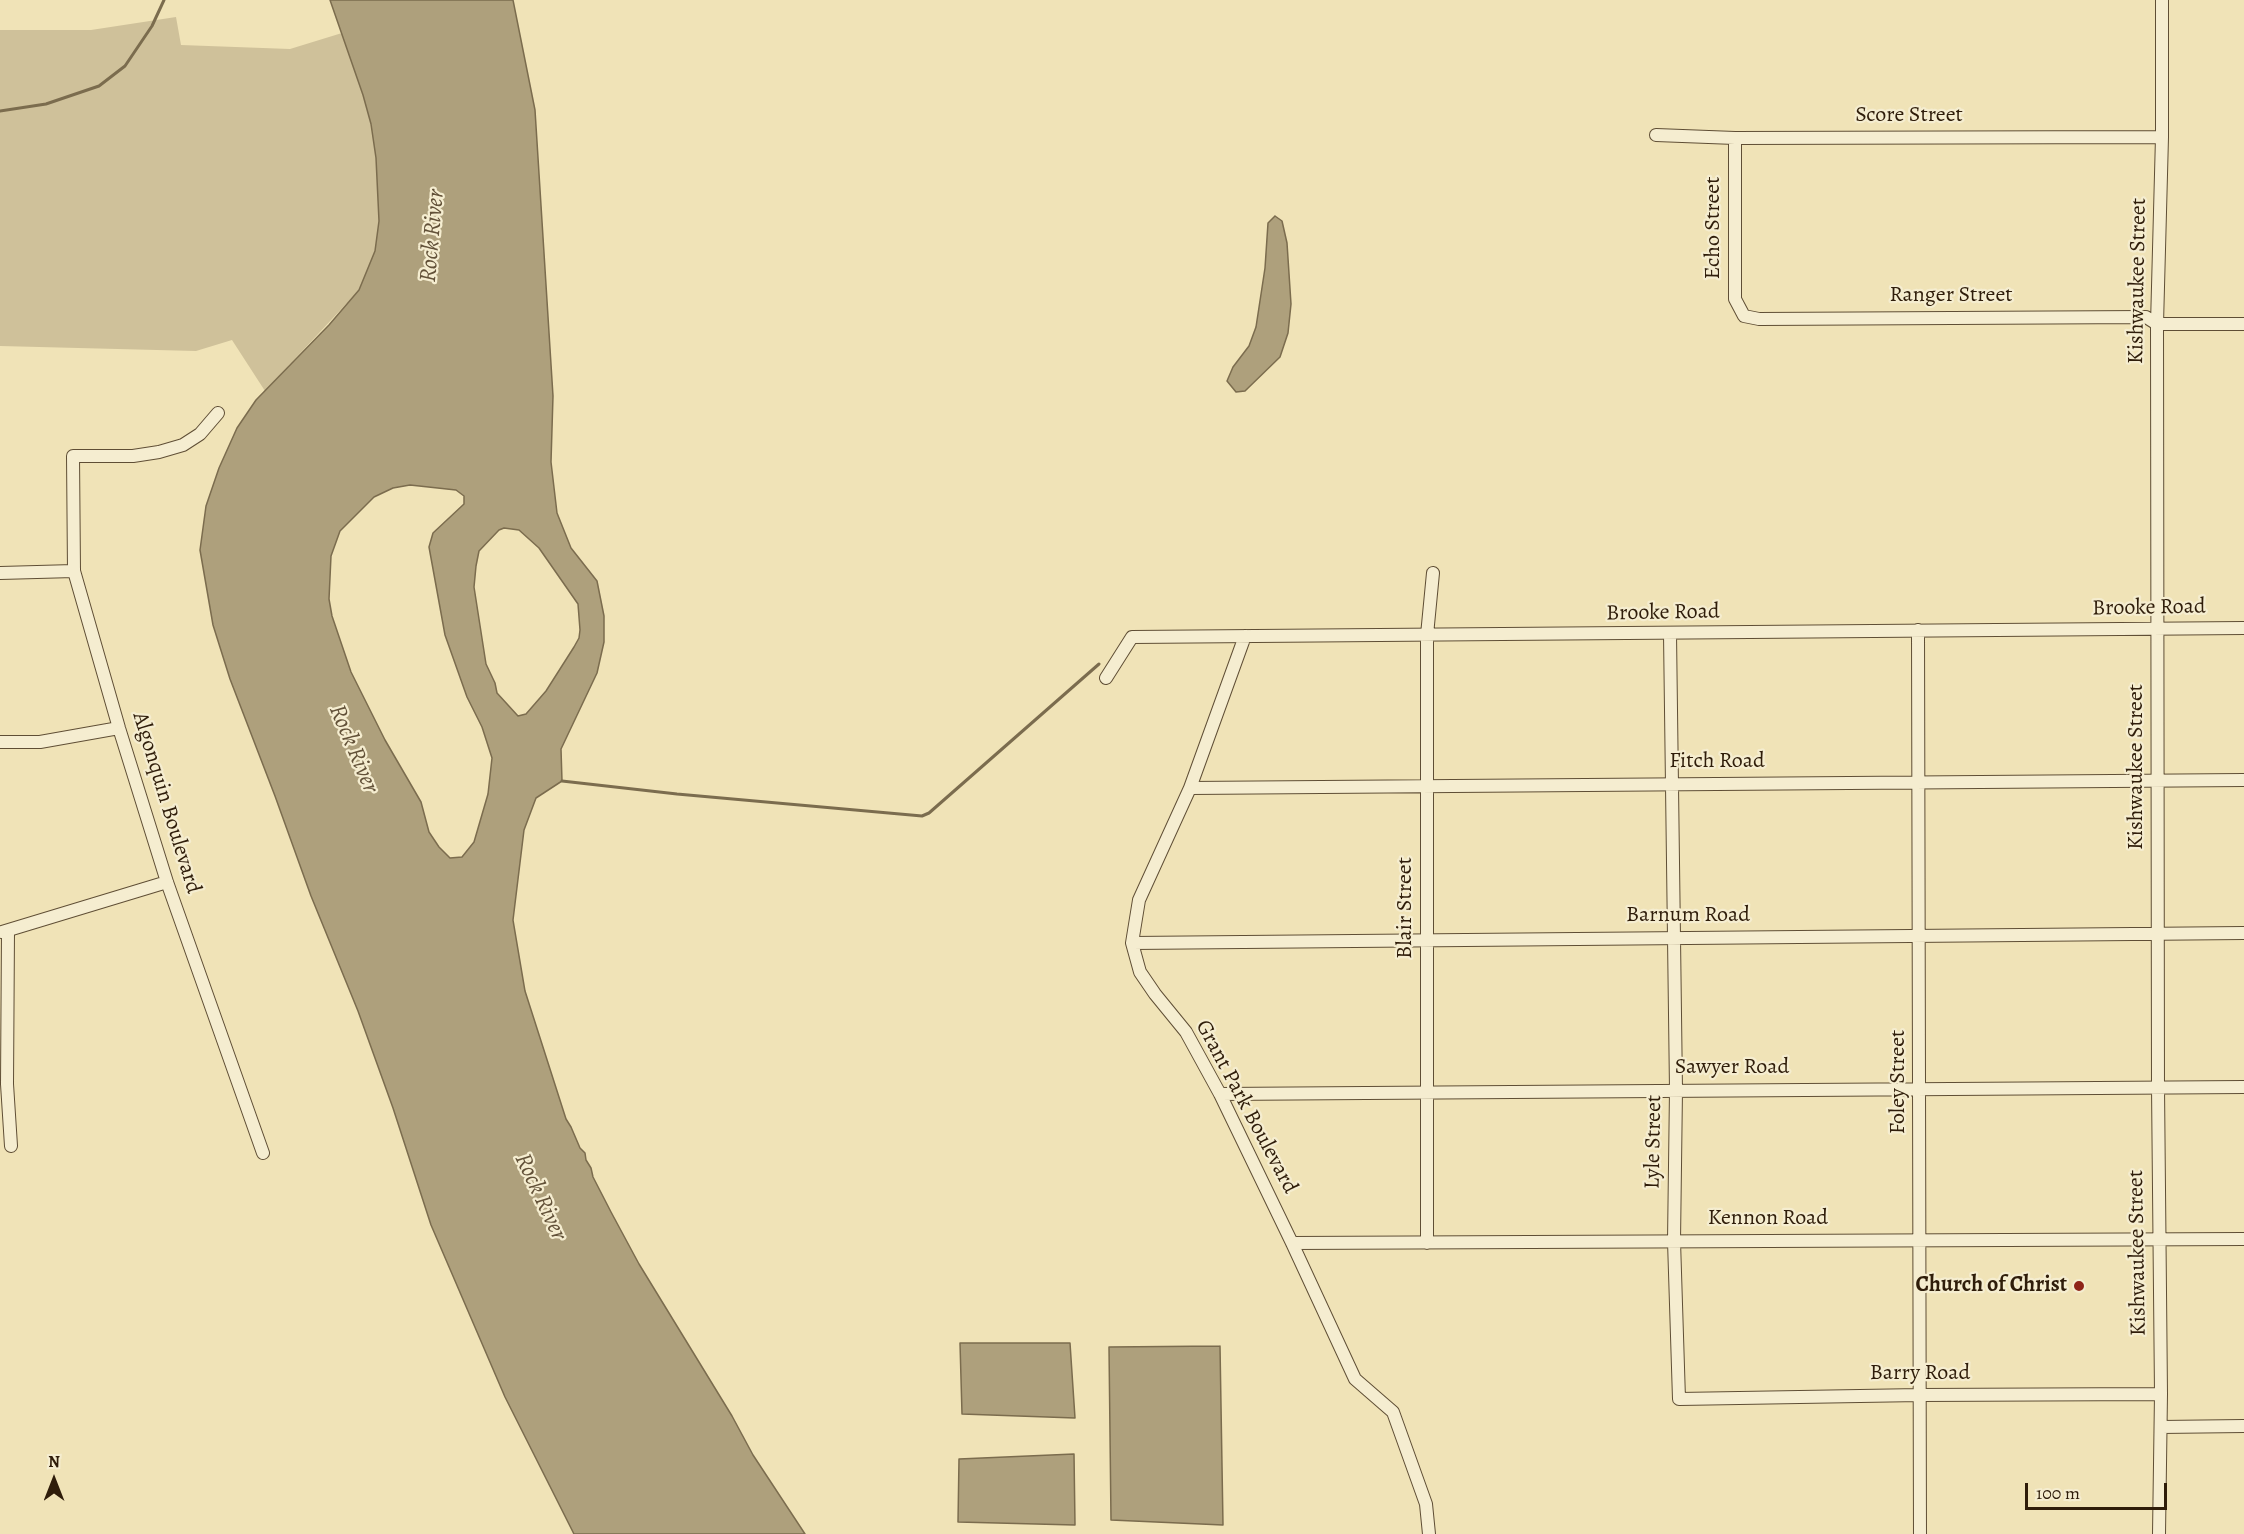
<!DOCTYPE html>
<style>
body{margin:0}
#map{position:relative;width:2244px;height:1534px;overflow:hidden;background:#f0e3b7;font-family:Alegreya,serif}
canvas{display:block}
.north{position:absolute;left:24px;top:1450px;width:60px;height:60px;-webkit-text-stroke:4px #f5edd0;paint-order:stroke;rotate:0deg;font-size:16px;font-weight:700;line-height:24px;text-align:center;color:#2f1d0a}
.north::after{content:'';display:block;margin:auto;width:21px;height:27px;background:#2f1d0a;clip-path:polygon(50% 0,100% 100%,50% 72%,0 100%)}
.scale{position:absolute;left:2025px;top:1483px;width:142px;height:27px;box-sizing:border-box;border:3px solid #2f1d0a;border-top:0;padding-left:8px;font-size:18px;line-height:21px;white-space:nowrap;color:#2f1d0a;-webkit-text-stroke:4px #f5edd0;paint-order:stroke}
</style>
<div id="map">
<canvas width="2244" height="1534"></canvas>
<div class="north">N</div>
<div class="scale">100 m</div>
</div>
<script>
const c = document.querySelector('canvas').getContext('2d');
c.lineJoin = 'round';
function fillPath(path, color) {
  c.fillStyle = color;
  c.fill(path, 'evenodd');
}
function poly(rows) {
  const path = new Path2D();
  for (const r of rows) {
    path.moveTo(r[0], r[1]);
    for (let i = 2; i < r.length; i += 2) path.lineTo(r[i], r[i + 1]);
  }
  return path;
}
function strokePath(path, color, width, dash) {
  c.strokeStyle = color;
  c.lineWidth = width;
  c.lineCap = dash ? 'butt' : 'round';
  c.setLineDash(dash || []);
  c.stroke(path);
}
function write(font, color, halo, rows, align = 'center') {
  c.font = font + ' Alegreya,serif';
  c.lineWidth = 4.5;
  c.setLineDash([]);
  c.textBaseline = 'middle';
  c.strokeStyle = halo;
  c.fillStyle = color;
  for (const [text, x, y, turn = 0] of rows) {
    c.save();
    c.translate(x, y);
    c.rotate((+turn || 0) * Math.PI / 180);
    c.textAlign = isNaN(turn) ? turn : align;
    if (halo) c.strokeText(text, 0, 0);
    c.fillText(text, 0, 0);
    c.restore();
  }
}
fillPath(poly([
 [176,17,181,45,290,49,342,33,363,95,371,124,376,158,379,221,375,251,359,290,265,391,232,340,196,351,0,346,0,30,91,30]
]), '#cfc19a');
const water = poly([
 [330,0,513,0,535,110,553,396,551,462,557,513,571,548,597,581,604,616,604,642,597,673,561,749,562,781,536,798,524,830,513,920,525,991,566,1119,571,1127,580,1148,585,1153,586,1160,591,1168,593,1177,611,1212,639,1264,732,1416,753,1455,805,1534,574,1534,505,1397,431,1225,393,1108,358,1011,311,896,275,796,230,679,213,625,200,550,206,506,219,468,237,428,256,400,329,325,359,290,375,251,379,221,376,158,371,124,363,95,330,0],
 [410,485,456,490,464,496,464,504,433,533,429,547,445,635,467,697,482,727,492,758,488,794,474,842,462,857,450,858,439,847,429,832,421,802,385,740,351,672,332,616,329,599,331,556,340,531,374,497,393,488,410,485],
 [504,528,519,530,539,548,578,604,580,630,579,638,574,647,546,691,526,714,518,716,497,693,495,683,486,664,474,587,476,566,479,551,499,530,504,528],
 [1275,216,1282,221,1287,243,1291,304,1288,333,1280,357,1245,391,1236,392,1227,381,1233,367,1249,346,1256,327,1265,268,1268,223,1275,216],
 [960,1343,1070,1343,1075,1418,962,1414,960,1343],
 [1220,1346,1223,1525,1111,1520,1109,1347,1220,1346],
 [1074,1454,1075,1525,958,1522,959,1459,1074,1454]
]);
fillPath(water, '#aea07c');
strokePath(water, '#7b6c4e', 1.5);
strokePath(poly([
 [0,111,46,104,99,86,125,66,152,26,164,0],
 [562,781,677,794,922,816,929,813,1099,664]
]), '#7b6c4e', 3);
const minor = poly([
 [1656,135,1735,138,2162,137],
 [1735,138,1735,299,1744,316,1759,319,2146,317,2157,324,2244,324],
 [218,413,200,434,183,445,159,452,133,456,73,456,74,571,119,728,167,882,263,1153],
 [0,573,74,571],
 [1918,630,1920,1534],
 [1670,634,1676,1090,1674,1241,1679,1399,1920,1395,2161,1394],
 [1245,636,1190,788,1139,900,1132,943,1140,972,1155,994,1186,1032,1220,1094,1292,1243,1355,1379,1393,1412,1426,1504,1429,1534],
 [1106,678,1132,637,2244,628],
 [0,742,40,742,119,728],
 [1190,788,2244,780],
 [8,931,7,1084,11,1146],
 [2,932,167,882],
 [1132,943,2244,933],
 [1220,1094,2244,1087],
 [1292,1243,2244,1239],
 [1427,1243,1427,635,1433,573],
 [2161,1427,2244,1426],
 [2159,1534,2161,1394,2158,1087,2157,324,2162,137,2162,0]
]);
strokePath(minor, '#5f4e35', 14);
strokePath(minor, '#f5edd0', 12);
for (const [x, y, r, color] of [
 [2079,1286,6,"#8f2418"]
]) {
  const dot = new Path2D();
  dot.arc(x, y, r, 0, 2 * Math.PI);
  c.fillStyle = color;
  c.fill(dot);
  strokePath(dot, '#f5edd0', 2);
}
write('22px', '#2f1d0a', '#f5edd0', [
 ["Score Street",1909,116],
 ["Echo Street",1714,228,-90],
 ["Kishwaukee Street",2138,281,-89],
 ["Ranger Street",1951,296],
 ["Brooke Road",2149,608,-1],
 ["Brooke Road",1663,613,-1],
 ["Fitch Road",1717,762],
 ["Kishwaukee Street",2137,767,-90],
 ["Algonquin Boulevard",166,803,73],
 ["Blair Street",1406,908,-90],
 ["Barnum Road",1688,916],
 ["Sawyer Road",1732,1068],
 ["Foley Street",1899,1082,-90],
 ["Grant Park Boulevard",1246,1107,62],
 ["Lyle Street",1654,1142,-89],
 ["Kennon Road",1768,1219],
 ["Kishwaukee Street",2138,1253,-91],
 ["Barry Road",1920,1374]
]);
write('bold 22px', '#2f1d0a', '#f5edd0', [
 ["Church of Christ",2067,1286]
], 'right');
write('italic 24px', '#625138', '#f5edd0', [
 ["Rock River",433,236,-85],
 ["Rock River",353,749,67],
 ["Rock River",540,1197,65]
]);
</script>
